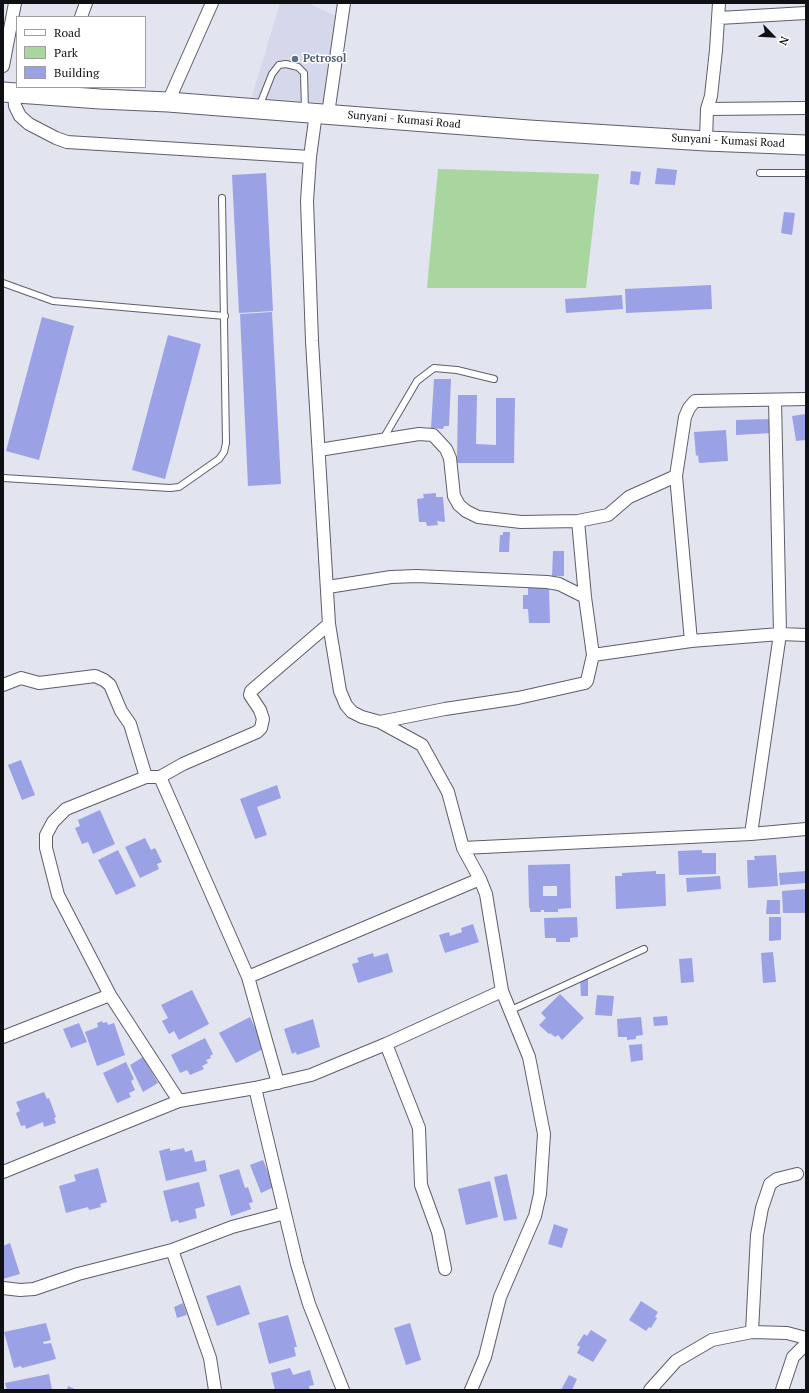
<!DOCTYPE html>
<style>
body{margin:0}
#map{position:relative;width:809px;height:1393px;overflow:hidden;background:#e2e4f0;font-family:"PT Serif",serif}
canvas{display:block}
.frame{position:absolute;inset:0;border:4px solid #0f1013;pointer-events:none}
.legend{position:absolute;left:16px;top:16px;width:130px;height:72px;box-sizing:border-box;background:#fff;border:1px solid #9f9fa1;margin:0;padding:5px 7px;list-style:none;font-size:12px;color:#0f1013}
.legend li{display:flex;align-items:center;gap:8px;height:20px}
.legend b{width:20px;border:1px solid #9f9fa1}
.north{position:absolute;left:753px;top:16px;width:40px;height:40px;-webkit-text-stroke:3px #fff;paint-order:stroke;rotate:114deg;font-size:11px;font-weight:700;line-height:16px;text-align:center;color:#0f1013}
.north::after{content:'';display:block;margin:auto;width:14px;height:18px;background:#0f1013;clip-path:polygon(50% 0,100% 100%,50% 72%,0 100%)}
</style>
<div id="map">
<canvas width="809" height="1393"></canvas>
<div class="frame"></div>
<ul class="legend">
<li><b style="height:5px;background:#fff"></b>Road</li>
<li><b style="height:11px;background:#a9d59f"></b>Park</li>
<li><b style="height:11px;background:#9ba1e5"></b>Building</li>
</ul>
<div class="north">N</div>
</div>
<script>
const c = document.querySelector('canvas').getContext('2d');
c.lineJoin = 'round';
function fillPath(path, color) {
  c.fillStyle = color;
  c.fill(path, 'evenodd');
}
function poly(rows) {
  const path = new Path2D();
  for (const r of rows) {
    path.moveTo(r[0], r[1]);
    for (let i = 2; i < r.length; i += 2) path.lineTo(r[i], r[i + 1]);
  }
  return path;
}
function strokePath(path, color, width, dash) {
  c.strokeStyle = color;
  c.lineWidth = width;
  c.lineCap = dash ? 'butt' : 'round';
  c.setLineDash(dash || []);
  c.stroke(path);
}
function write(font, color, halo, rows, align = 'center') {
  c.font = font + ' "PT Serif",serif';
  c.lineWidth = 3;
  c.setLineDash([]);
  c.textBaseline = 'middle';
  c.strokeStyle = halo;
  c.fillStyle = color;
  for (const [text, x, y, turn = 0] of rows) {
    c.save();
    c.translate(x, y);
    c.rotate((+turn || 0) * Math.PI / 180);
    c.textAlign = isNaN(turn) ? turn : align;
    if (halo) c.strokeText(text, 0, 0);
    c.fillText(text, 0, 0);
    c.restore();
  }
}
fillPath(poly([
 [280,3,308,3,338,17,324,103,252,97]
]), '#d5d7ea');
fillPath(poly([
 [438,169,599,174,586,288,427,288]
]), '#a9d59f');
fillPath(poly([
 [657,168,677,170,675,185,655,184],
 [631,171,641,172,639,185,630,184],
 [266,173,273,311,239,313,232,175],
 [784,212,795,213,792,235,781,233],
 [711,285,712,309,626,313,625,289],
 [622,295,623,309,566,313,565,299],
 [272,312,281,484,248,486,240,314],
 [42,317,74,326,39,460,6,451],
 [168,335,201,344,165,479,132,470],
 [434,379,451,379,449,426,444,426,443,429,431,428],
 [458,395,477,395,476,444,496,445,496,398,515,398,514,463,457,463],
 [806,414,806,440,796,441,792,416],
 [771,419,772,433,736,435,736,420],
 [726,430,728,461,699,463,698,455,696,456,694,432],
 [436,493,436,497,443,497,445,522,437,521,438,525,427,526,426,522,419,522,417,499,424,498,423,494],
 [503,532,510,532,509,552,499,552,500,535,503,535],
 [553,551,564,551,564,576,552,576],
 [528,588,549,588,550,623,529,623,528,609,523,609,523,595,528,595],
 [21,760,35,795,22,800,8,765],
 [277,785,281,798,257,807,267,835,255,839,240,799],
 [100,810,115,844,93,854,88,842,82,844,75,828,80,826,78,820],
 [145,838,151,850,155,848,162,862,157,864,159,869,140,878,125,847],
 [118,850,136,886,116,895,98,860],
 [702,850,702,853,716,853,716,874,679,875,678,851],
 [776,855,778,886,748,888,747,860,755,860,754,856],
 [570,864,571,908,558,909,558,912,544,912,544,910,541,910,541,912,530,912,530,908,529,908,528,865],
 [543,886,557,886,557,896,543,896],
 [656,871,656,874,665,874,666,906,616,909,615,876,622,876,622,873],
 [806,871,806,883,780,885,779,873],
 [720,876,721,889,687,892,686,878],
 [806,889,806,913,783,913,782,891],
 [767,900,780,900,780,914,766,914],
 [577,917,578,937,570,938,570,942,556,942,556,938,545,938,544,918],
 [769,917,781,917,781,940,769,941],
 [473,924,479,942,445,953,439,935,449,932,450,936,462,932,461,928],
 [773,952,776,982,763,983,761,953],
 [373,953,374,957,388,953,393,972,358,983,352,964,359,962,357,958],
 [692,958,694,982,681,983,679,959],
 [588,979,588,996,581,996,580,980],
 [192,990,209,1024,179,1040,174,1031,169,1034,162,1021,168,1018,161,1005],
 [560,994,584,1018,562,1040,558,1035,555,1037,550,1033,549,1034,539,1025,546,1018,541,1013],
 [597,995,614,996,612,1016,595,1015],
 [667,1016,668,1025,654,1026,653,1017],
 [250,1017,265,1048,236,1063,219,1033],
 [641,1017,643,1035,636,1036,636,1039,627,1040,627,1037,618,1037,617,1019],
 [313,1019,320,1047,297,1055,296,1052,292,1054,284,1029],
 [102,1021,103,1023,107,1022,108,1025,114,1023,125,1055,97,1066,85,1032,98,1027,97,1023],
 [79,1023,87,1042,71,1048,63,1029],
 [205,1038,213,1054,210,1056,211,1058,206,1060,208,1063,202,1066,204,1069,190,1075,187,1070,180,1073,171,1055],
 [642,1044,643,1060,631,1062,629,1045],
 [143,1057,158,1083,143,1092,130,1065],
 [126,1062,134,1079,131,1081,135,1090,129,1093,131,1097,117,1103,103,1073],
 [44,1092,47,1099,49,1098,56,1117,54,1118,56,1123,44,1127,43,1122,26,1129,25,1125,21,1126,16,1113,20,1111,16,1102],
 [170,1148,170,1151,184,1148,185,1152,192,1150,195,1162,205,1160,207,1171,166,1181,159,1151],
 [263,1160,274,1187,261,1193,250,1165],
 [98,1168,107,1202,100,1204,101,1207,89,1210,88,1207,66,1213,59,1186,76,1181,74,1175],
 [239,1169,245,1188,248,1187,253,1202,249,1203,251,1209,231,1216,219,1175],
 [507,1174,517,1219,504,1221,494,1177],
 [490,1181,498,1217,466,1225,458,1189],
 [199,1182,205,1206,195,1209,197,1218,179,1223,178,1220,171,1222,163,1191],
 [554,1224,568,1229,562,1248,548,1244],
 [10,1243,20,1274,3,1279,3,1246],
 [240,1285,250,1314,217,1326,206,1296],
 [641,1301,658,1312,655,1317,657,1318,651,1328,649,1327,646,1331,629,1320],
 [183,1303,187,1315,177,1318,174,1307],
 [288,1315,297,1347,294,1347,296,1356,269,1364,258,1323],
 [46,1323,51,1340,43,1342,44,1344,51,1343,56,1359,22,1368,21,1366,14,1368,4,1332],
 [410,1323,421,1360,406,1365,394,1328],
 [591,1330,607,1340,593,1362,577,1353,580,1347,577,1345,584,1334,587,1336],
 [290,1368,293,1375,310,1370,314,1385,309,1386,310,1390,275,1390,271,1373],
 [49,1374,52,1390,7,1390,5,1383],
 [569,1375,577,1379,572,1390,561,1390],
 [68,1386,77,1390,67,1390]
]), '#9ba1e5');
const lane = poly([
 [259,107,272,74,279,65,286,64,298,67,304,73,305,111],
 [760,173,806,173],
 [3,283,53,301,225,316],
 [383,439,417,381,434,368,457,370,494,379],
 [3,478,170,488,179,487,219,459,224,452,226,443,222,198],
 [509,1011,644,949]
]);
const street = poly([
 [81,17,86,3],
 [719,18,806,13],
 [3,66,15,3],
 [14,93,15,106,20,116,29,124,56,138,67,142,310,157],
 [168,102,212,3],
 [707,109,806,108],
 [316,113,310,157,307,201,312,341,329,624,340,691,346,705,352,712,362,717,380,722,422,745,448,792,463,848,480,879,486,894,502,991,529,1057,544,1134,540,1194,535,1216,500,1297,485,1357,471,1390],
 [328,114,344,3],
 [706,141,707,109,711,96,716,50,719,3],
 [319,450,419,434,433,435,446,449,450,458,454,496,459,505,466,511,478,517,521,522,578,521,608,515,629,497,676,476],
 [328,587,391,577,417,576,547,582,559,584,585,597],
 [691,641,676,476,685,417,689,408,695,401,806,399],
 [593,655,691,641,780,634,806,635],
 [3,685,21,678,39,683,95,676,104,680,110,685,121,711,130,724,146,777],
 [380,722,445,709,518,698,585,683,587,681,593,655,585,597,578,521],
 [160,777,183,764,257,732,261,728,263,719,260,710,250,695,251,691,329,624],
 [751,834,780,634,775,400],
 [463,848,751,834,806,829],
 [248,977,278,1083],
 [3,1037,110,995],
 [386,1044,419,1128,421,1185,438,1232,445,1269],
 [255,1088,297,1264,309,1304,343,1390],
 [179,1101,110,995,58,895,46,848,46,835,53,822,66,809,146,777,160,777,248,977,480,879],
 [3,1172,179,1101,255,1088,311,1075,386,1044,502,991],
 [172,1250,210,1358,215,1390],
 [3,1288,20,1290,34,1289,78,1274,172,1250,232,1227,285,1213],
 [752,1332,757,1235,762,1208,770,1184,777,1179,797,1174],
 [650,1390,676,1361,712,1340,752,1332,787,1333,806,1338],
 [782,1390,793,1357,806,1344]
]);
const primary = poly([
 [3,92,100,99,168,102,529,130,706,141,806,145]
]);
strokePath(lane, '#5d5e68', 8);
strokePath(street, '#5d5e68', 14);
strokePath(primary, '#5d5e68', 21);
strokePath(lane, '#fff', 6);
strokePath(street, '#fff', 12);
strokePath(primary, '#fff', 19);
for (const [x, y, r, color] of [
 [295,59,4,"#5c6f8a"]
]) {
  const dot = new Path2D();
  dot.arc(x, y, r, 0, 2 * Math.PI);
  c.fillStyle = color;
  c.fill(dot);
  strokePath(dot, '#fff', 1.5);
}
write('bold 11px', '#4e5e75', '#fff', [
 ["Petrosol",303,59]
], 'left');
write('11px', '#0f1013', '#fff', [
 ["Sunyani - Kumasi Road",404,120,5],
 ["Sunyani - Kumasi Road",728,141,3]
]);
</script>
